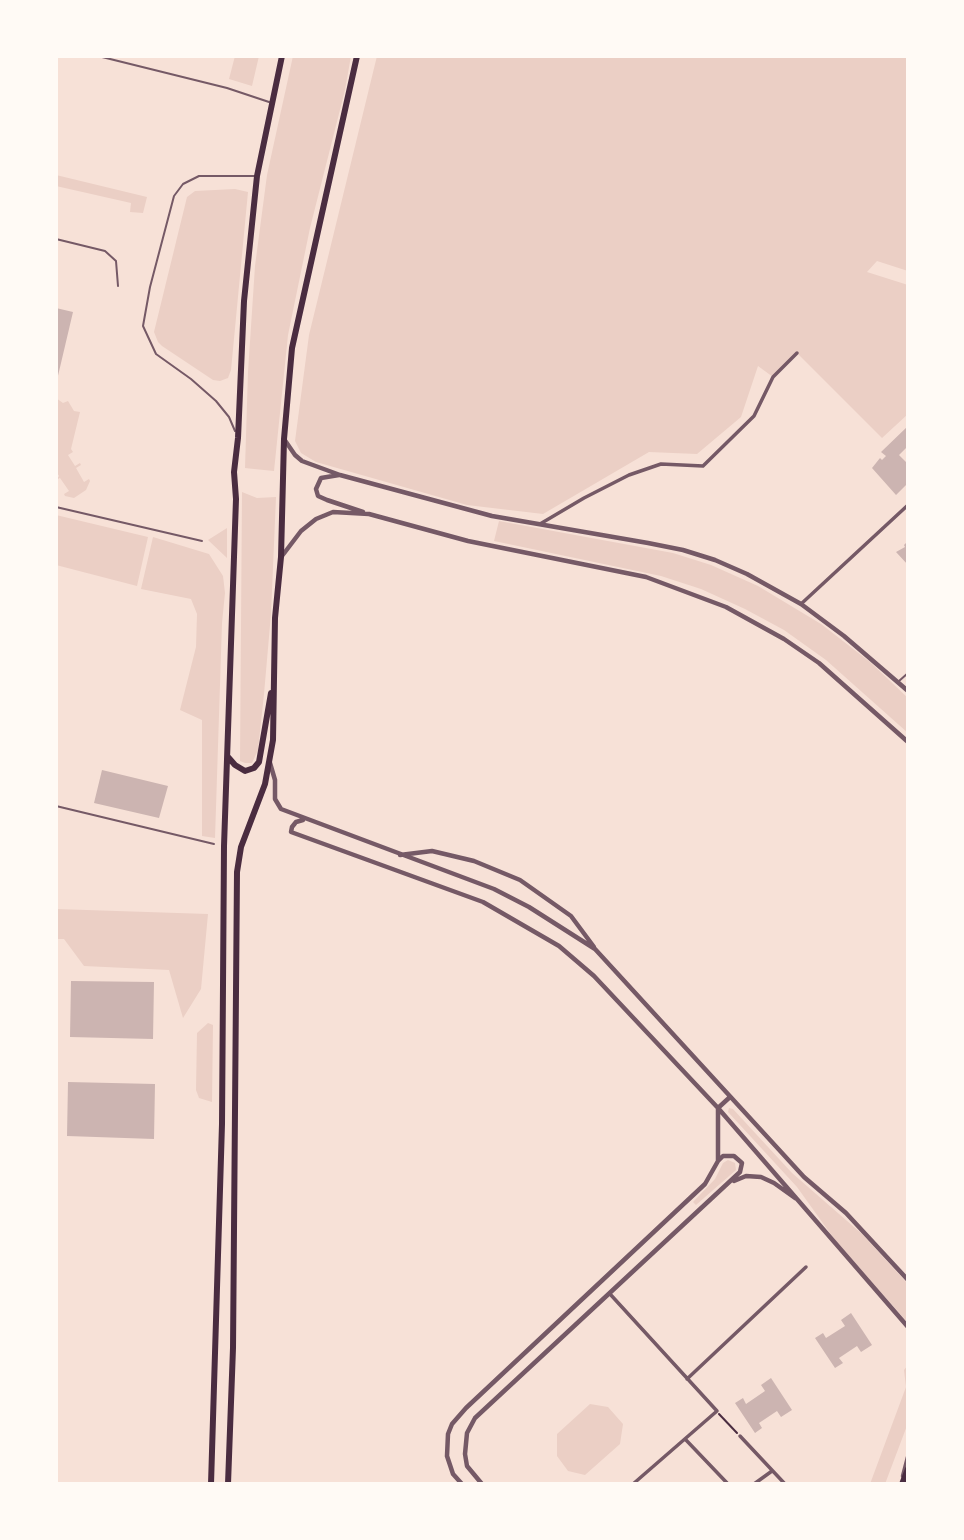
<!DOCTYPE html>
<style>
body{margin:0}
#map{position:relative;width:964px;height:1540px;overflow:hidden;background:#f7e1d7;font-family:Lora,serif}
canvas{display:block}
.frame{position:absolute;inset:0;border:58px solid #fffaf5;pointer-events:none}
</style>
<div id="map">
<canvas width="964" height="1540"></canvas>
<div class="frame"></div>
</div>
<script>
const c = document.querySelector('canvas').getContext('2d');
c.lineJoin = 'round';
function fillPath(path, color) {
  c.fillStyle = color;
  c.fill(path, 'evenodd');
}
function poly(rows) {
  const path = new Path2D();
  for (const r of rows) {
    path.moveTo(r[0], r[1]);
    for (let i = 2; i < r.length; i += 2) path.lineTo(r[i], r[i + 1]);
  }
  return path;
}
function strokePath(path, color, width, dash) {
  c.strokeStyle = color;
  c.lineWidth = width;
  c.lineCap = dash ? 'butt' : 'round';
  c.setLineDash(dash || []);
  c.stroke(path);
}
fillPath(poly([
 [235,56,259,56,252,86,229,79],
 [293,56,351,56,345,90,310,228,288,335,274,471,254,469,245,468,248,372,255,266,267,175],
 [377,56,908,56,908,271,877,261,867,272,908,285,908,414,882,438,797,353,773,377,758,366,741,417,697,454,649,452,543,514,467,505,316,462,301,453,295,441,309,335],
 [56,175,147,197,143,213,130,212,131,203,56,186],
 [235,189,248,192,231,370,228,378,220,381,213,380,162,346,158,342,154,332,187,197,195,191],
 [56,398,63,403,68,401,74,411,80,412,71,449,73,452,68,455,75,466,80,463,81,465,76,468,84,482,89,479,90,481,86,490,74,498,65,496,64,494,69,491,60,478,56,480,59,476,56,471],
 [242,492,257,498,276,497,271,614,264,694,258,750,252,763,245,763,240,761],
 [56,515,148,537,137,586,56,565],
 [499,521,673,553,711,565,758,586,821,624,870,662,908,698,908,733,826,660,784,630,745,609,701,589,661,576,494,541],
 [227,528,227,558,208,540],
 [153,537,209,554,223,576,225,593,222,623,215,838,202,836,202,720,180,710,196,647,197,614,191,599,141,589],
 [56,909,208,914,201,989,183,1018,169,970,84,966,64,939,56,939],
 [208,1023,213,1025,212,1102,199,1098,196,1090,197,1033],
 [729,1108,733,1109,792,1173,862,1234,908,1284,908,1323,835,1240,797,1187,728,1112],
 [728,1160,735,1163,736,1170,696,1205,693,1202,715,1179,723,1163],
 [908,1365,908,1423,885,1484,870,1484,906,1387,904,1370],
 [590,1404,608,1407,623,1424,620,1444,585,1475,568,1471,557,1456,557,1434]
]), '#ebcfc5');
fillPath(poly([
 [56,308,73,312,57,380,56,380],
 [908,426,908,446,899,455,908,464,908,483,896,495,872,468,880,458,882,460,886,456,881,452],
 [908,541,908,565,896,552,905,547,904,545],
 [102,770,168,786,159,818,94,803],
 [71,981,154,982,153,1039,70,1037],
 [68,1082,155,1084,154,1139,67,1136],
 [851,1313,872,1345,861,1352,857,1346,839,1358,843,1363,835,1368,815,1338,823,1333,826,1338,845,1326,841,1320],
 [771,1378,792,1410,781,1417,777,1411,759,1423,762,1428,755,1433,735,1403,743,1398,746,1404,765,1391,761,1385]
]), '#ccb4b1');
strokePath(poly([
 [719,1414,737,1433]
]), '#4a2c40', 2);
strokePath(poly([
 [98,56,227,88,269,102],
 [56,239,105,251,116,261,118,286],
 [235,431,229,417,216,401,191,379,156,354,143,326,150,287,174,196,183,184,199,176,255,176],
 [56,507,202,541],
 [899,681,908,673],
 [56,806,214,844]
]), '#755966', 2);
strokePath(poly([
 [540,524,584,498,629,475,661,464,703,466,754,416,773,377,797,353],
 [801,604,908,505],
 [610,1294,717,1411,633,1484],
 [687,1379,806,1267],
 [740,1436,785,1484],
 [686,1440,728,1484],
 [754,1484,772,1471]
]), '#755966', 3.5);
strokePath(poly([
 [284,439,295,455,302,461,340,475,492,516,648,543,683,550,715,560,747,574,801,604,844,636,908,691],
 [339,475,321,478,316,489,318,496,327,500,363,512],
 [282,556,301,531,316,519,333,512,369,514,468,541,646,577,726,607,784,639,819,663,908,742],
 [270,763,275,780,275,799,281,809,494,889,529,907,595,949,804,1177,846,1213,908,1280],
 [303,820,296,822,292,827,291,832,483,902,559,946,594,976,718,1108,908,1327],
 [400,855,432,851,474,861,520,880,571,916,594,947],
 [734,1181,746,1176,761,1177,774,1183,795,1198],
 [903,1476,908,1457],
 [462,1484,453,1474,447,1456,448,1434,452,1424,466,1408,705,1184,718,1161,718,1108,730,1097],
 [482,1484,467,1466,465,1454,467,1433,475,1418,740,1172,742,1163,734,1156,723,1156,718,1161]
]), '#755966', 4.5);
strokePath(poly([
 [228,757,235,765,245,771,254,768,259,762,271,693],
 [211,1484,222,1124,224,846,236,499,234,472,238,438,244,301,257,176,282,56],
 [228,1484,233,1348,237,872,241,847,265,784,273,740,275,618,281,557,284,439,292,348,357,56],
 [902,1484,908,1469]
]), '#4a2c40', 6);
</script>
